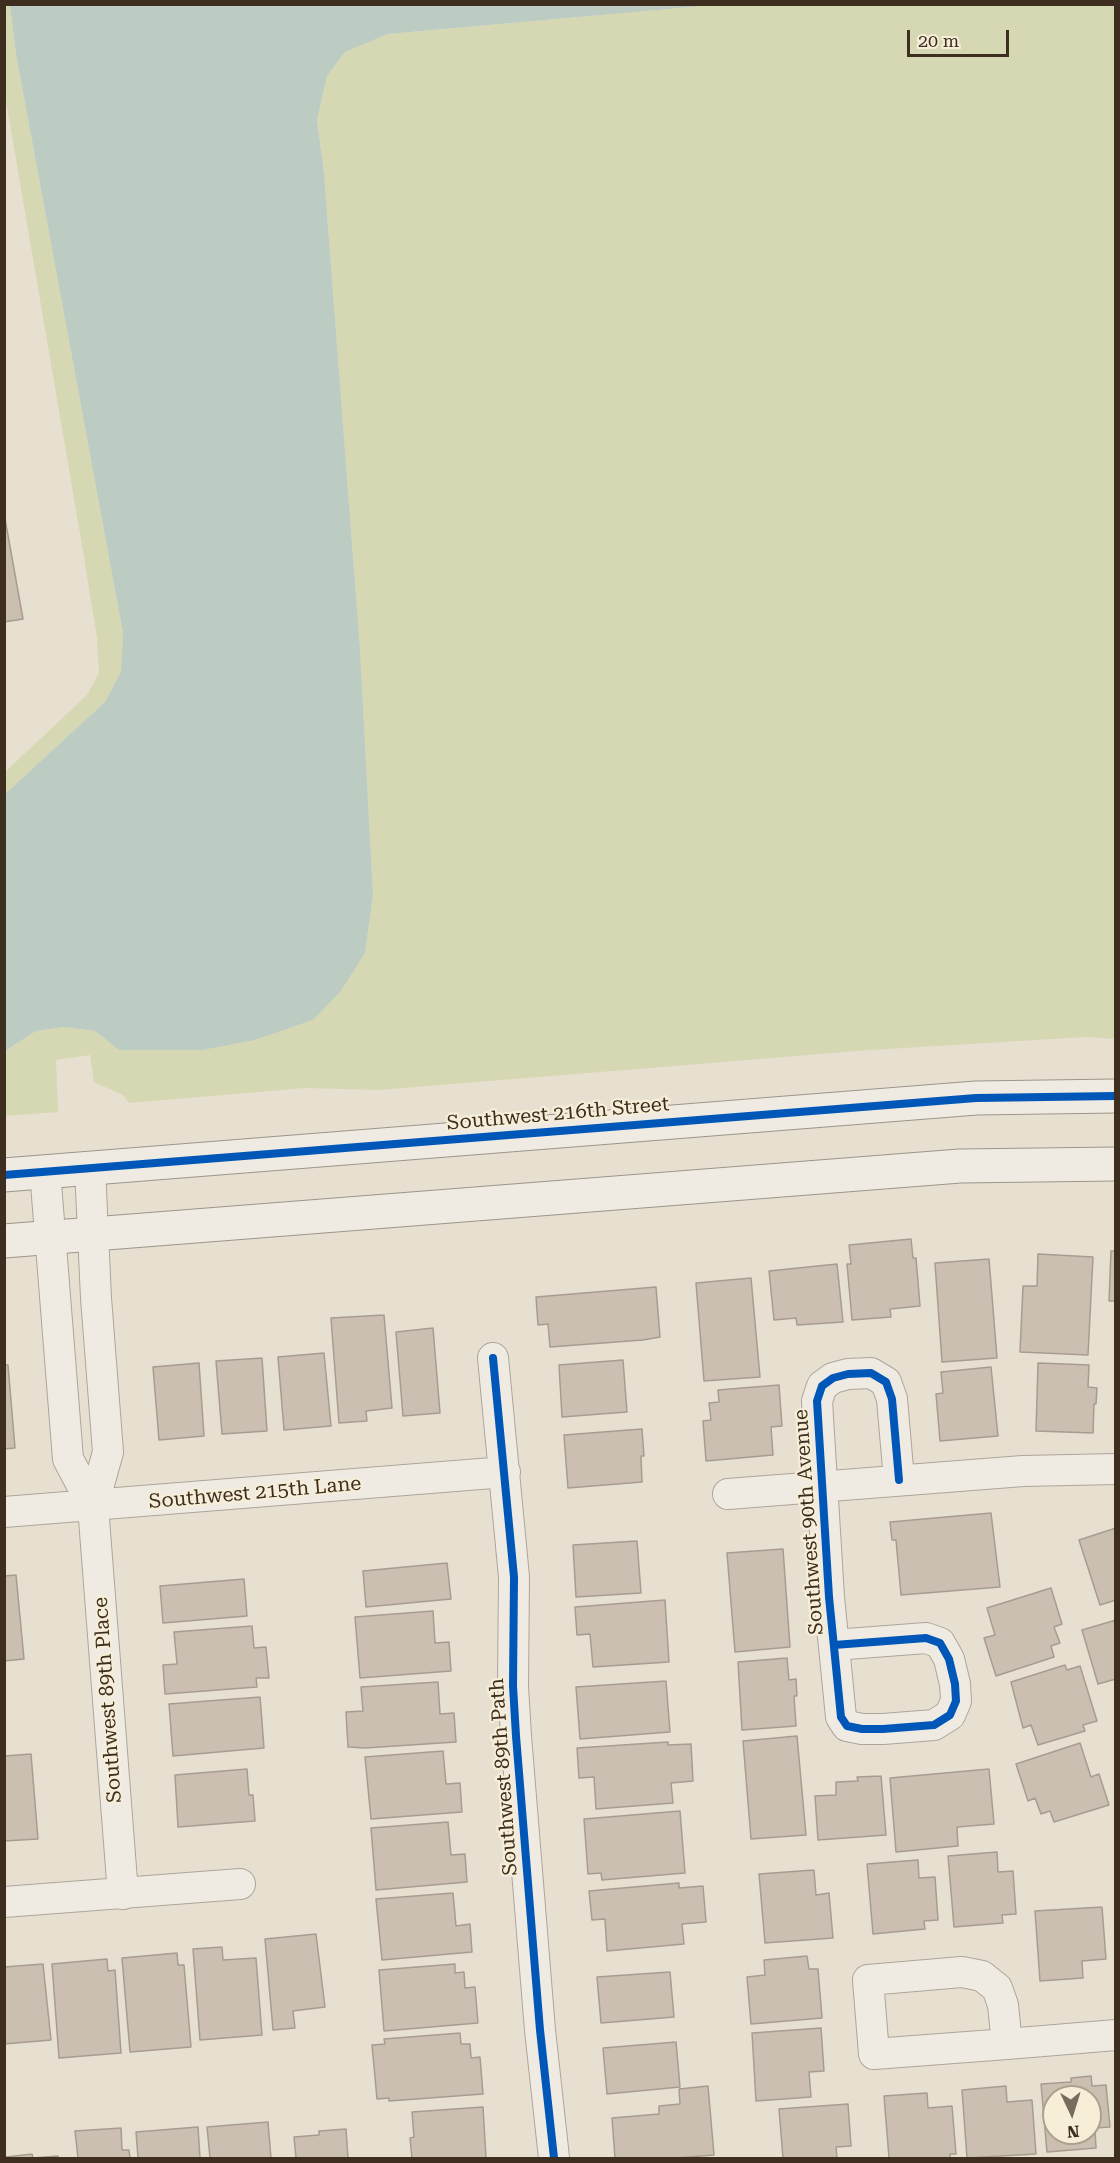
<!DOCTYPE html>
<style>
body{margin:0}
#map{position:relative;width:1120px;height:2163px;overflow:hidden;background:#e7e0d1;font-family:"Roboto Serif",serif}
canvas{display:block}
.frame{position:absolute;inset:0;border:6px solid #3d2e20;pointer-events:none}
.north{position:absolute;left:1042px;top:2085px;width:60px;height:60px;box-sizing:border-box;background:#f7eed8;border:2px solid #ada18e;border-radius:50%;rotate:176deg;font-size:16px;font-weight:700;line-height:24px;text-align:center;color:#3d2e20}
.north::after{content:'';display:block;margin:auto;width:21px;height:27px;background:#786c5e;clip-path:polygon(50% 0,100% 100%,50% 72%,0 100%)}
.scale{position:absolute;left:907px;top:30px;width:102px;height:27px;box-sizing:border-box;border:3px solid #3d2e20;border-top:0;padding-left:8px;font-size:18px;line-height:21px;white-space:nowrap;color:#3d2e20;-webkit-text-stroke:4px #f7eed8;paint-order:stroke}
</style>
<div id="map">
<canvas width="1120" height="2163"></canvas>
<div class="frame"></div>
<div class="north">N</div>
<div class="scale">20 m</div>
</div>
<script>
const context = document.querySelector('canvas').getContext('2d');
context.lineJoin = 'round';
function fillPath(path, color) {
  context.fillStyle = color;
  context.fill(path, 'evenodd');
}
function toPath(rows) {
  const path = new Path2D();
  for (const r of rows) {
    path.moveTo(r[0], r[1]);
    for (let i = 2; i < r.length; i += 2) path.lineTo(r[i], r[i + 1]);
  }
  return path;
}
function strokePath(path, color, width, dash) {
  context.strokeStyle = color;
  context.lineWidth = width;
  context.lineCap = dash ? 'butt' : 'round';
  context.setLineDash(dash || []);
  context.stroke(path);
}
function write(font, color, halo, rows, align = 'center') {
  context.font = font + ' "Roboto Serif",serif';
  context.lineWidth = 4.5;
  context.setLineDash([]);
  context.textBaseline = 'middle';
  context.strokeStyle = halo;
  context.fillStyle = color;
  for (const [text, x, y, turn = 0] of rows) {
    context.save();
    context.translate(x, y);
    context.rotate((+turn || 0) * Math.PI / 180);
    context.textAlign = isNaN(turn) ? turn : align;
    if (halo) context.strokeText(text, 0, 0);
    context.fillText(text, 0, 0);
    context.restore();
  }
}
const green = toPath([
 [10,4,16,54,123,633,121,672,105,702,5,794,5,772,87,695,99,673,97,638,84,557,5,95,5,5],
 [714,5,1115,5,1115,1039,1086,1037,871,1050,379,1090,305,1088,129,1103,123,1095,94,1082,90,1055,56,1060,58,1112,5,1116,5,1051,36,1031,65,1027,95,1031,119,1050,203,1050,255,1040,313,1020,365,953,373,895,360,649,324,173,317,120,327,76,345,52,388,34]
]);
const water = toPath([
 [10,5,714,5,388,34,345,52,327,76,317,120,324,173,360,649,373,895,365,953,340,992,313,1020,255,1040,203,1050,119,1050,95,1031,65,1027,36,1031,5,1051,5,794,105,702,121,672,123,633,16,54]
]);
const building = toPath([
 [4,513,23,619,4,622,4,513],
 [911,1239,913,1258,916,1258,920,1306,890,1309,891,1317,852,1320,847,1264,851,1264,849,1245,911,1239],
 [1111,1251,1116,1251,1116,1301,1109,1301,1111,1251],
 [1038,1254,1093,1257,1088,1355,1020,1352,1023,1286,1037,1286,1038,1254],
 [989,1259,997,1358,942,1362,935,1263,989,1259],
 [837,1264,843,1322,797,1325,796,1318,774,1320,769,1271,837,1264],
 [751,1278,760,1377,704,1381,696,1283,751,1278],
 [656,1287,660,1337,643,1340,550,1347,548,1324,538,1325,536,1297,656,1287],
 [384,1315,392,1408,366,1411,367,1421,339,1423,331,1318,384,1315],
 [433,1328,440,1413,403,1416,396,1332,433,1328],
 [324,1353,331,1426,284,1430,278,1357,324,1353],
 [262,1358,267,1431,222,1434,216,1361,262,1358],
 [623,1360,627,1412,562,1417,559,1365,623,1360],
 [199,1363,204,1436,159,1440,153,1367,199,1363],
 [1038,1363,1089,1365,1088,1387,1097,1388,1096,1404,1094,1404,1093,1433,1036,1431,1038,1363],
 [4,1365,8,1365,15,1448,4,1449,4,1365],
 [991,1367,998,1436,940,1441,936,1394,943,1393,941,1372,991,1367],
 [779,1385,782,1426,771,1427,773,1455,706,1461,703,1421,711,1420,709,1403,719,1402,718,1390,779,1385],
 [642,1429,644,1456,641,1456,642,1482,568,1488,564,1435,642,1429],
 [991,1513,1000,1587,901,1595,896,1540,892,1540,890,1522,991,1513],
 [1116,1528,1116,1600,1100,1605,1079,1540,1116,1528],
 [637,1541,641,1593,576,1597,573,1545,637,1541],
 [783,1549,790,1647,735,1652,727,1553,783,1549],
 [447,1563,451,1599,366,1607,363,1571,447,1563],
 [16,1575,24,1659,4,1661,4,1576,16,1575],
 [244,1579,247,1616,163,1623,160,1586,244,1579],
 [1051,1588,1062,1624,1054,1627,1060,1643,1051,1646,1054,1657,996,1676,984,1638,995,1635,987,1608,1051,1588],
 [665,1600,669,1662,593,1667,590,1634,577,1635,575,1607,665,1600],
 [433,1611,435,1643,449,1642,451,1671,360,1678,355,1617,433,1611],
 [1116,1620,1116,1679,1098,1684,1082,1630,1116,1620],
 [252,1626,254,1648,266,1647,269,1678,256,1678,257,1687,165,1694,163,1665,177,1664,174,1632,252,1626],
 [787,1658,789,1680,796,1679,797,1696,794,1696,796,1726,742,1730,738,1662,787,1658],
 [1065,1665,1067,1670,1080,1666,1097,1721,1083,1725,1085,1731,1038,1745,1031,1725,1023,1728,1011,1682,1065,1665],
 [666,1681,670,1732,580,1739,576,1687,666,1681],
 [438,1682,440,1714,454,1713,456,1742,365,1748,348,1747,346,1712,363,1711,361,1687,438,1682],
 [260,1697,264,1748,173,1756,169,1704,260,1697],
 [797,1736,806,1835,751,1839,743,1741,797,1736],
 [668,1742,668,1745,691,1744,693,1781,671,1783,673,1803,596,1809,594,1777,579,1778,577,1748,668,1742],
 [1080,1743,1091,1777,1099,1774,1109,1805,1054,1822,1050,1811,1041,1814,1035,1798,1028,1801,1016,1764,1080,1743],
 [443,1751,446,1784,460,1783,462,1812,371,1819,365,1757,443,1751],
 [31,1754,38,1839,4,1841,4,1756,31,1754],
 [247,1769,249,1795,253,1795,255,1821,178,1827,175,1775,247,1769],
 [989,1769,994,1824,957,1827,958,1846,896,1852,890,1778,989,1769],
 [881,1776,886,1835,818,1840,815,1796,836,1795,836,1782,858,1781,857,1777,881,1776],
 [680,1811,685,1873,602,1880,601,1873,588,1874,584,1819,680,1811],
 [448,1822,451,1855,465,1854,467,1882,376,1890,371,1828,448,1822],
 [997,1852,998,1872,1013,1871,1016,1914,1002,1915,1003,1923,954,1927,948,1856,997,1852],
 [918,1860,919,1878,935,1877,938,1920,924,1921,925,1929,873,1934,867,1864,918,1860],
 [814,1870,816,1895,829,1893,833,1938,765,1943,759,1874,814,1870],
 [679,1883,679,1888,703,1886,706,1922,682,1924,684,1944,607,1951,605,1919,592,1920,589,1891,679,1883],
 [453,1893,456,1926,470,1924,472,1952,382,1960,376,1899,453,1893],
 [1102,1907,1106,1959,1082,1961,1083,1978,1040,1981,1035,1911,1102,1907],
 [316,1934,325,2007,293,2011,295,2028,273,2030,265,1939,316,1934],
 [222,1947,223,1960,256,1958,262,2035,200,2040,193,1949,222,1947],
 [177,1953,178,1965,184,1965,191,2047,130,2052,122,1958,177,1953],
 [807,1956,809,1969,818,1969,822,2018,751,2024,747,1977,765,1975,764,1960,807,1956],
 [107,1959,108,1971,115,1970,121,2053,59,2058,52,1964,107,1959],
 [43,1964,51,2040,4,2044,4,1967,43,1964],
 [455,1964,455,1973,464,1972,465,1988,475,1987,478,2023,384,2031,379,1970,455,1964],
 [670,1972,674,2017,601,2023,597,1977,670,1972],
 [821,2028,824,2071,809,2072,811,2097,756,2101,752,2033,821,2028],
 [460,2033,461,2044,470,2044,471,2058,480,2057,483,2094,389,2101,389,2098,377,2099,372,2045,385,2044,384,2039,460,2033],
 [676,2042,680,2087,607,2094,603,2048,676,2042],
 [1091,2076,1092,2086,1106,2085,1110,2127,1095,2128,1096,2148,1047,2152,1041,2084,1071,2082,1071,2078,1091,2076],
 [1054,2097,1090,2097,1090,2133,1054,2133,1054,2097],
 [708,2086,714,2155,675,2158,615,2158,612,2118,659,2114,659,2106,680,2104,679,2089,708,2086],
 [1006,2086,1007,2102,1032,2100,1036,2154,967,2158,962,2090,1006,2086],
 [927,2093,928,2108,952,2106,956,2154,950,2154,950,2158,889,2158,884,2096,927,2093],
 [848,2104,851,2146,836,2147,837,2158,783,2158,779,2109,848,2104],
 [483,2107,486,2158,412,2158,410,2138,414,2137,412,2112,483,2107],
 [268,2122,271,2158,210,2158,207,2127,268,2122],
 [198,2127,200,2158,138,2158,136,2132,198,2127],
 [121,2128,122,2150,129,2150,130,2158,78,2158,75,2131,121,2128],
 [346,2129,348,2158,296,2158,294,2137,319,2135,319,2131,346,2129],
 [32,2154,33,2158,58,2156,59,2158,6,2158,6,2157,32,2154]
]);
const street = toPath([
 [90,1168,96,1298,108,1452,93,1506,123,1894],
 [45,1171,68,1459,93,1506],
 [493,1358,514,1577,513,1686,516,1736,540,2030,554,2158],
 [728,1494,1023,1471,1116,1469],
 [4,1512,505,1472],
 [834,1645,926,1638,940,1643,949,1659,955,1684,956,1701,950,1715,934,1725,883,1729,862,1729,847,1726,841,1717,829,1597,817,1401,822,1386,833,1378,848,1374,871,1373,886,1382,892,1399,899,1480],
 [4,1902,240,1884],
 [1007,2044,1003,2005,997,1988,982,1976,962,1972,868,1980,874,2054,1007,2044,1116,2035]
]);
const secondary = toPath([
 [4,1175,976,1098,1116,1096],
 [4,1241,960,1166,1116,1164]
]);
const cycleway = toPath([
 [4,1175,976,1098,1116,1096],
 [493,1358,514,1577,513,1686,516,1736,540,2030,554,2158],
 [834,1645,926,1638,940,1643,949,1659,955,1684,956,1701,950,1715,934,1725,883,1729,862,1729,847,1726,841,1717,829,1597,817,1401,822,1386,833,1378,848,1374,871,1373,886,1382,892,1399,899,1480]
]);
const streetNames = [
 ["Southwest 216th Street",558,1114,-5],
 ["Southwest 215th Lane",255,1493,-5],
 ["Southwest 90th Avenue",809,1522,-94],
 ["Southwest 89th Place",108,1700,-94],
 ["Southwest 89th Path",504,1777,-94]
];
fillPath(green, '#d6d7b3');
fillPath(water, '#bcccc2');
fillPath(building, '#cbbfb2');
strokePath(building, '#a89c90', 1.5);
strokePath(street, '#ada599', 32);
strokePath(secondary, '#9c958a', 35);
strokePath(street, '#efebe3', 30);
strokePath(secondary, '#efebe3', 33);
strokePath(cycleway, '#0057b8', 8);
write('20px', '#3d2e20', '#f7eed8', streetNames);
</script>
